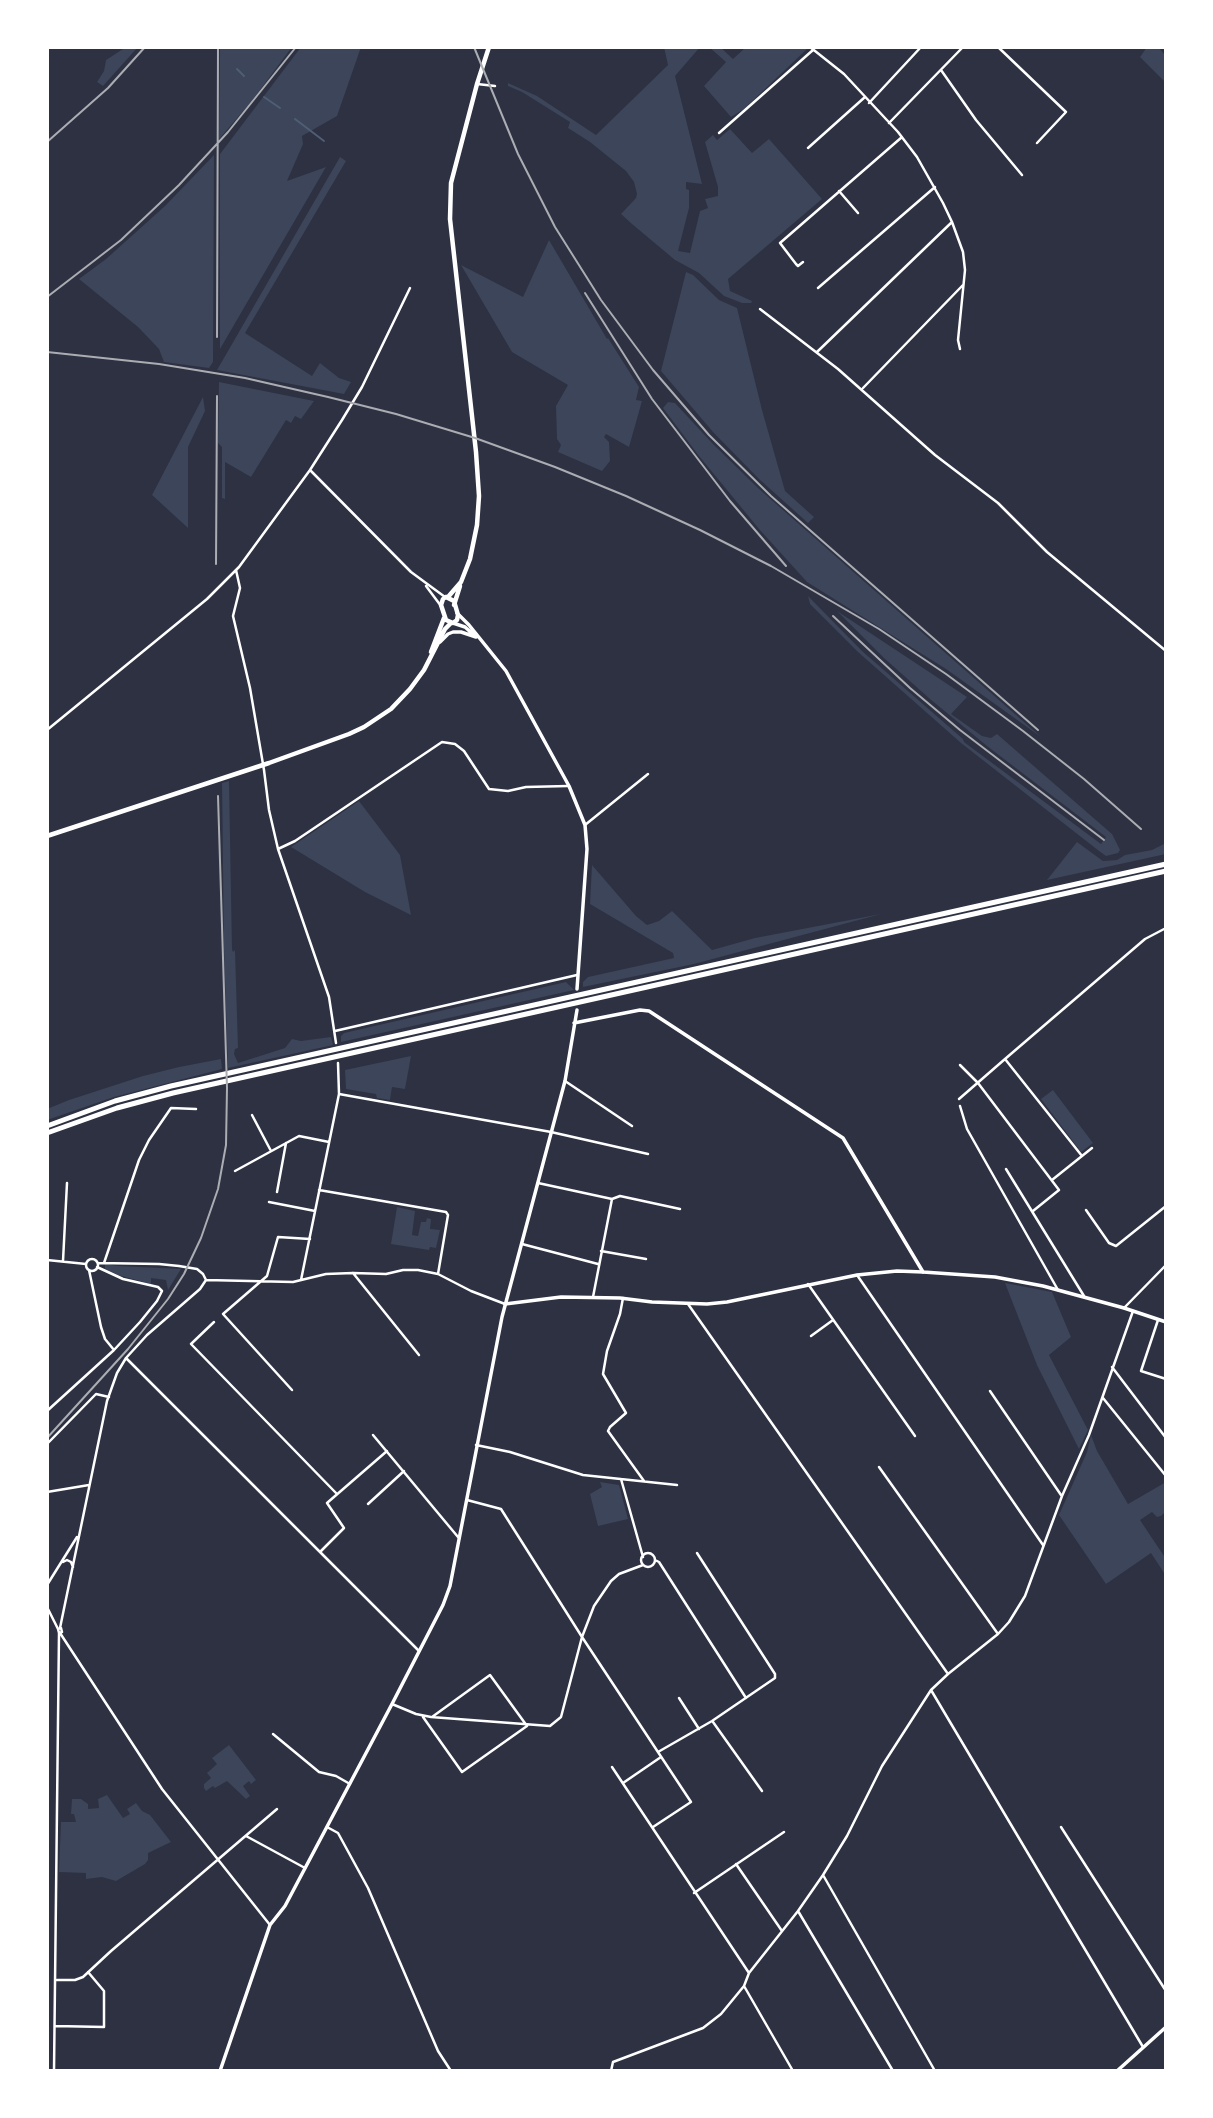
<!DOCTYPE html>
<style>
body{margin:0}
#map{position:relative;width:1213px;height:2118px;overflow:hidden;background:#2d3142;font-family:"DM Sans",sans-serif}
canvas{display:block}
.frame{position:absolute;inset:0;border:49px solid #fff;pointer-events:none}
</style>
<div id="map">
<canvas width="1213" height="2118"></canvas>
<div class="frame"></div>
</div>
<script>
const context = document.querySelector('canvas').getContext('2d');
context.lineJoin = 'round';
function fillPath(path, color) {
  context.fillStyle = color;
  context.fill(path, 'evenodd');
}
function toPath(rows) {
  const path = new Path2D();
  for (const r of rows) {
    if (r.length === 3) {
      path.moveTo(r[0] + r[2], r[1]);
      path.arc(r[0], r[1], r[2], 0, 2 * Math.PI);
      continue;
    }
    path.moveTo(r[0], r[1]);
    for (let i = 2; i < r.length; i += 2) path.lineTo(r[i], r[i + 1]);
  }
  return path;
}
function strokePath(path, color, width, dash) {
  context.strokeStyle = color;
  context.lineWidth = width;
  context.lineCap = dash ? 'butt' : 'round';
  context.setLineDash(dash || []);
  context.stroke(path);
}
const green = toPath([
 [126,47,138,47,103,86,97,82,104,71,106,60],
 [220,47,292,47,251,102,219,139],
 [301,47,361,47,337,116,302,136,303,144,287,181,326,167,220,349,220,154],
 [664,47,700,47,675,76,702,184,686,182,686,189,689,190,689,208,678,251,690,253,700,211,708,208,705,199,718,196,718,187,705,142,713,135,717,140,730,129,752,153,769,139,822,199,728,279,730,291,752,301,751,303,742,303,724,296,699,273,675,260,632,224,621,214,636,198,637,194,634,182,626,171,590,142,568,128,570,122,522,92,508,86,508,83,537,96,596,135,668,65],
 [709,47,720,47,733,59,746,47,805,47,807,49,744,109,731,117,704,86,726,62],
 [1147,47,1158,47,1166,56,1166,83,1140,57],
 [214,155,213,362,209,368,164,362,159,349,138,327,79,279,106,259,165,206],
 [340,157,346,161,245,333,312,376,320,363,339,378,351,382,344,394,217,370],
 [549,240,607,339,608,338,639,387,636,400,642,401,629,447,606,434,604,437,609,442,610,461,602,471,558,452,561,445,557,439,556,406,568,385,512,352,461,265,523,297],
 [686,272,693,275,719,300,737,308,762,410,785,491,814,517,808,523,759,479,713,432,661,371],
 [219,382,314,401,301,419,295,416,291,423,286,420,251,477,225,462,225,499,222,498,222,447,218,443],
 [203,397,205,411,188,447,188,528,152,495],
 [668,402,675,403,713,444,758,488,1041,737,946,669,807,582,759,529,699,456,663,408],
 [808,596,862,651,963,739,964,742,1101,844,1106,837,987,746,930,699,884,658,837,611,967,697,951,714,982,736,991,738,997,734,1112,834,1120,850,1118,853,1106,856,1099,851,961,743,858,652,810,604],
 [229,781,232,949,233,952,235,950,238,1048,235,1049,234,1054,238,1063,285,1048,292,1039,301,1041,331,1037,333,1045,228,1068,224,949,222,783],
 [359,801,400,855,411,915,365,892,291,847],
 [1077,842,1103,861,1117,860,1125,855,1152,850,1166,843,1166,854,1047,880],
 [592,865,636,916,647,925,659,921,672,911,712,950,755,938,881,914,694,964,583,987,583,982,588,977,674,958,673,953,590,904],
 [566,982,574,990,341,1042,341,1036,344,1033],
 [411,1056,405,1089,392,1087,390,1100,377,1098,376,1094,346,1089,345,1070],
 [221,1059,222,1069,114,1097,47,1120,47,1109,69,1100,143,1076,179,1067],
 [1053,1090,1093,1143,1081,1152,1041,1099],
 [397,1207,415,1211,412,1235,418,1236,421,1222,426,1222,427,1218,431,1219,430,1229,440,1230,436,1248,430,1247,429,1250,391,1244],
 [105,1264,118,1266,181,1269,168,1290,166,1280,151,1278,151,1284,118,1275,105,1269],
 [1005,1283,1052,1292,1071,1337,1049,1355,1088,1430,1079,1449,1037,1365],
 [1091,1435,1097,1451,1128,1504,1166,1482,1166,1511,1161,1516,1157,1517,1152,1512,1140,1520,1166,1559,1166,1576,1151,1553,1106,1584,1059,1515,1087,1452],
 [600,1482,619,1485,628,1519,598,1526,590,1494,602,1487],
 [229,1745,256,1780,251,1784,249,1781,243,1786,250,1796,246,1799,227,1781,215,1788,213,1786,206,1791,204,1788,204,1784,211,1778,207,1773,217,1764,212,1758],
 [107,1795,123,1818,130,1814,127,1809,136,1803,142,1811,150,1815,171,1842,148,1853,148,1860,145,1864,116,1881,102,1877,86,1879,86,1873,59,1872,61,1822,76,1822,74,1814,71,1814,72,1799,81,1799,88,1804,88,1809,99,1808,98,1799]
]);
const stream = toPath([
 [237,69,244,76],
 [264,97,280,108],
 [295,119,324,141]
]);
const minor = toPath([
 [810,47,844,74,898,132,917,157,943,203,952,222,963,252,965,270,958,340,960,349],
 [998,47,1066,112,1037,143],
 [941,70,976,120,1022,175],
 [477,84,495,86],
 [869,103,921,47],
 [889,123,963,47],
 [719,133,813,50],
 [808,148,865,97],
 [839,191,858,213],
 [803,262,798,266,796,264,780,243,902,137],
 [818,288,935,187],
 [760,309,838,369,935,455,998,503,1047,552,1166,651],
 [817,352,952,222],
 [863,388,963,285],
 [310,470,411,572,445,597],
 [236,570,240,588,233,616,250,688,264,770,269,810,278,849,329,997,336,1043],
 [426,586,441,606],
 [47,730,207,599,239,567,310,470,342,420,362,387,410,288],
 [585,825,648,774],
 [278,849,295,841,442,742,455,744,464,751,489,789,508,791,526,787,568,786],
 [335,1031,577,975],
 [1005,1059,1145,939,1166,928],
 [960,1065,978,1083,1059,1190,1033,1211],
 [565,1081,632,1126],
 [339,1094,551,1132,648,1154],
 [959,1099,1005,1059,1082,1156],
 [960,1106,967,1129,1058,1290],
 [252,1115,271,1151],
 [1006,1169,1084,1296],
 [235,1171,299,1136,329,1142],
 [1052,1180,1092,1148],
 [538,1183,612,1199,620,1196,680,1209],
 [319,1190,446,1212,448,1215,438,1274],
 [277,1192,286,1143],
 [269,1202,315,1211],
 [1086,1210,1109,1243,1116,1246,1166,1206],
 [522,1244,598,1264],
 [601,1251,646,1259],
 [92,1265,6],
 [47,1260,86,1264],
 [63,1261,67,1183],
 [98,1263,159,1264,179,1266,197,1269,203,1274,206,1280],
 [104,1263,139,1160,149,1140,171,1108,196,1109],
 [89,1270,101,1327,105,1339,114,1350],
 [353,1273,419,1355],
 [857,1275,1043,1545],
 [206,1280,293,1282,326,1274,353,1273,386,1274,403,1270,418,1270,438,1274,471,1291,505,1304],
 [301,1280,339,1094,338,1063],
 [808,1284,915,1436],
 [593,1297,612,1199],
 [623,1298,620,1314,607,1351,603,1374,626,1413,610,1427,608,1431,644,1481],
 [688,1304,948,1674],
 [1124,1308,1166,1265],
 [1158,1320,1141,1371,1166,1379],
 [214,1322,191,1344,336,1493],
 [811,1336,833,1320],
 [126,1358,419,1651],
 [1112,1367,1166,1438],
 [292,1390,223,1314,267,1276,278,1237,310,1239],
 [990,1391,1061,1495],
 [1103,1398,1166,1476],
 [47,1411,114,1350,140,1322,157,1301,162,1291,158,1287,123,1279,97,1267],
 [373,1435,458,1537],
 [47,1444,96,1394,109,1397],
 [476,1445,510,1452,583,1475,677,1485],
 [879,1467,998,1634],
 [621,1479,643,1557],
 [47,1492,89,1485],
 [467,1500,501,1509,582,1637,691,1802,653,1827],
 [368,1504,404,1471],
 [321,1551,344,1528,327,1503,387,1451],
 [648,1560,7],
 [655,1560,659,1562,746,1698],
 [63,1562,67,1560,71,1562,73,1567],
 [47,1585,77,1537],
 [47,1607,58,1629,61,1628,62,1632,59,1633,58,1629],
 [60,1628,107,1401,117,1373,126,1358,147,1335,200,1289,206,1280],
 [60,1633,162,1789,270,1925],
 [931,1690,1143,2047],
 [679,1698,699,1729],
 [392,1704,416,1714,431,1717,550,1726,561,1717,582,1637,594,1606,611,1581,619,1574,643,1565],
 [423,1717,462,1772,527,1726],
 [432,1717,490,1675,527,1726],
 [713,1722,762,1791],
 [273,1734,319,1772,336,1776,350,1784],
 [658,1752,712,1721,775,1678,775,1674,697,1553],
 [612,1767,749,1973],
 [623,1783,661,1757],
 [327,1827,338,1833,368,1888,438,2051,451,2071],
 [1061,1827,1166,1991],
 [246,1836,305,1868],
 [736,1864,782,1931],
 [823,1875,935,2071],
 [694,1893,784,1832],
 [798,1911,893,2071],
 [57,1980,75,1980,83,1977,111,1951,277,1809],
 [744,1986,793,2071],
 [55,2026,104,2027,104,1991,88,1972],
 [54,2071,59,1633],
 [611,2071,613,2062,703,2028,721,2014,744,1986,749,1973,798,1911,823,1875,847,1836,882,1766,931,1690,948,1674,998,1634,1009,1622,1025,1596,1062,1496,1089,1435,1133,1311]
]);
const tertiary = toPath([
 [505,1304,561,1297,620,1298,652,1302,707,1304,727,1302,857,1275,897,1271,923,1272]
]);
const secondary = toPath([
 [457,613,469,625,506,671,569,786,585,825,587,849,577,989],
 [453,623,465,627,475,636],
 [440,642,448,634,453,632,461,632,476,637],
 [574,1023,640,1010,649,1011,843,1138,923,1272,995,1277,1043,1286,1124,1308,1166,1322],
 [220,2071,270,1925,285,1906,392,1704,443,1605,450,1586,502,1317,565,1081,577,1010],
 [1117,2071,1166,2027]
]);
const primary = toPath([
 [446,597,454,601,458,615,457,620,453,623,446,620,441,605,443,599,446,597],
 [448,597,461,582,470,559,477,525,479,496,476,452,450,219,451,183,477,84,489,47],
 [454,605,460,586],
 [431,652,444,618],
 [47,836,269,763,349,734,364,727,391,709,410,689,424,670,445,629,451,623]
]);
const motorway = toPath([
 [47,1126,115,1101,171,1086,1166,864],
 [47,1133,117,1108,173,1093,1166,871]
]);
const rail = toPath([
 [474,47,518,154,555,227,601,300,653,370,709,435,771,496,1038,730],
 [47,142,108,88,145,47],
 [585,293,652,399,730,501,786,566],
 [47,297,121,240,179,185,228,132,296,47],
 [217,337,218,47],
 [47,352,159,364,245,378,328,397,396,414,475,438,555,467,626,496,700,530,771,566,879,629,946,674,1023,731,1084,779,1141,829],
 [216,564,217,396],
 [833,616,910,688,960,730,1104,840],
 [47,1438,128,1349,168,1299,184,1274,201,1238,218,1189,226,1145,227,1088,218,796]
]);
fillPath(green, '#3c4559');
strokePath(stream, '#4f5d75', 2);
strokePath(minor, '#fff', 2.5);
strokePath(tertiary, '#fff', 3.5);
strokePath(secondary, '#fff', 3.5);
strokePath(primary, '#fff', 4.5);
strokePath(motorway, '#fff', 5);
strokePath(rail, '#abadb3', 2);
</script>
